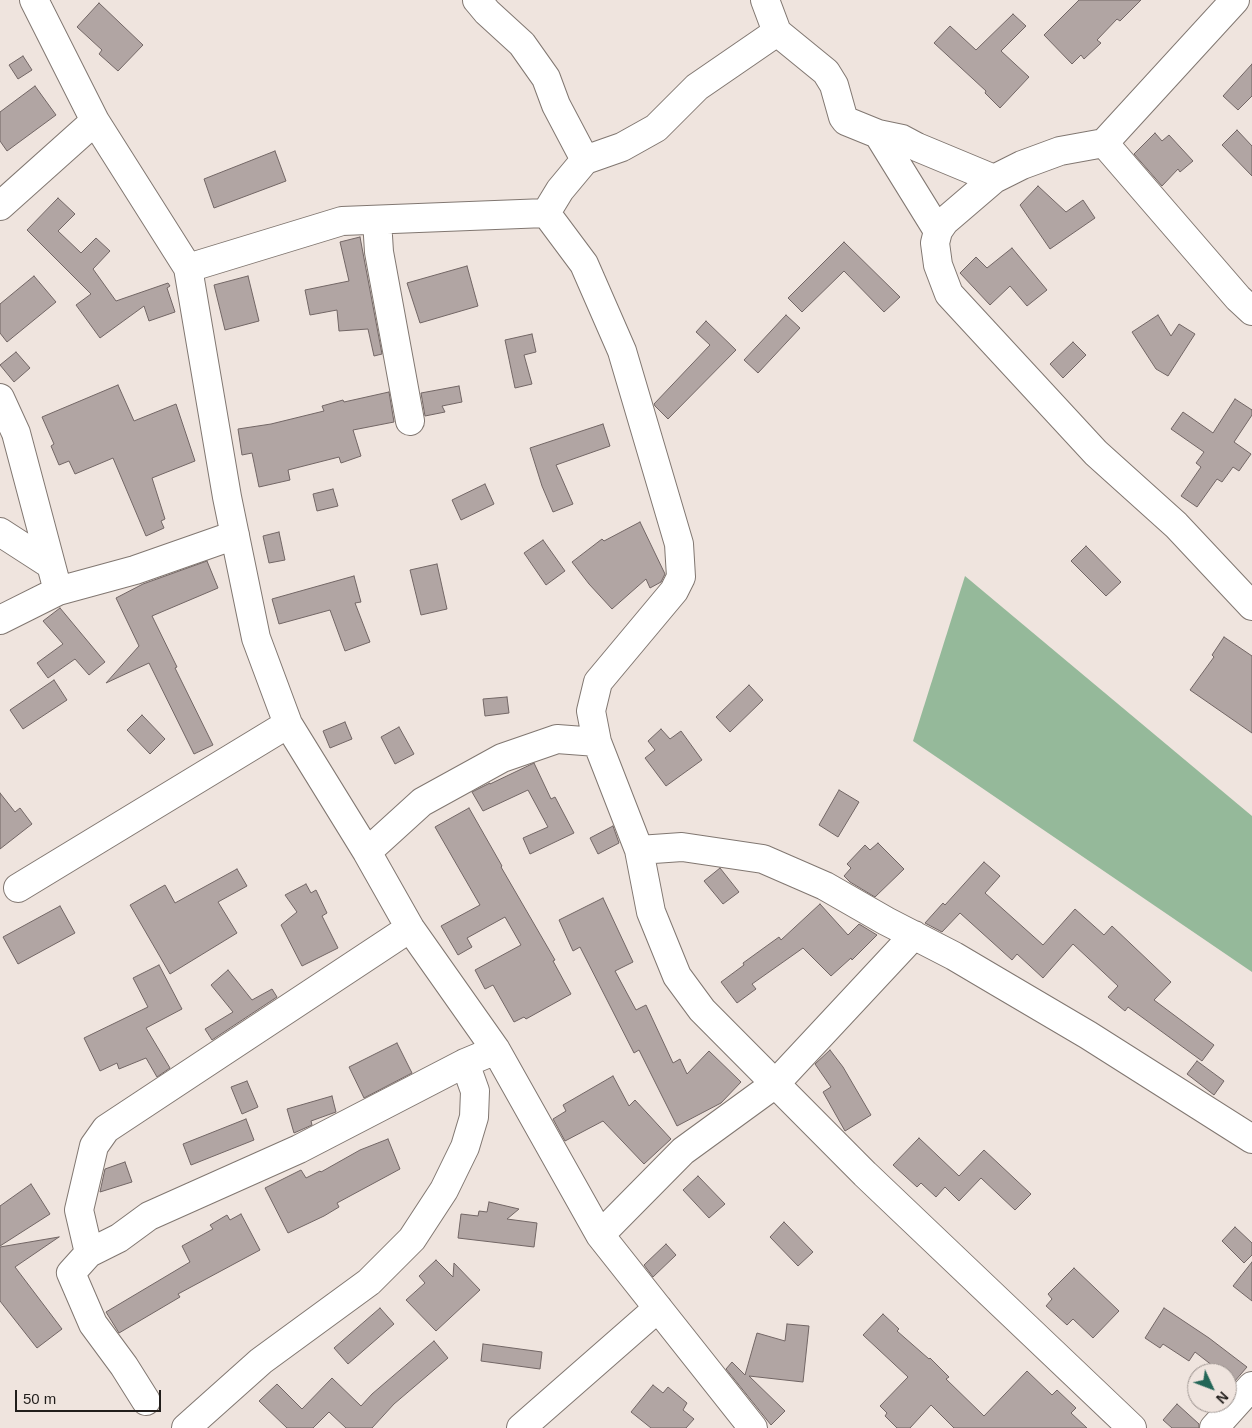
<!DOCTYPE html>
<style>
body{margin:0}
#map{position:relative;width:1252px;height:1428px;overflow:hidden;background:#efe4de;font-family:Helvetica,sans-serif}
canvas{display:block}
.north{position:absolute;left:1187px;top:1363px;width:50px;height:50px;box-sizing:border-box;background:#efe4de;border:1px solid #9d9490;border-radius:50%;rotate:133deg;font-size:14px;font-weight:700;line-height:20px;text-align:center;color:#211d1b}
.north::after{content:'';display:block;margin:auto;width:18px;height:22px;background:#236657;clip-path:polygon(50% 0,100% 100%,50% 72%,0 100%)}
.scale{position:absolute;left:15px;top:1390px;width:146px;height:22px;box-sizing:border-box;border:2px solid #211d1b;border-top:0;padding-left:6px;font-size:15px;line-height:18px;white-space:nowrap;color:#211d1b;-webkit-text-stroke:4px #efe4de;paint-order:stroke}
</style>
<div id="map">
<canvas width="1252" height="1428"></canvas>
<div class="north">N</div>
<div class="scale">50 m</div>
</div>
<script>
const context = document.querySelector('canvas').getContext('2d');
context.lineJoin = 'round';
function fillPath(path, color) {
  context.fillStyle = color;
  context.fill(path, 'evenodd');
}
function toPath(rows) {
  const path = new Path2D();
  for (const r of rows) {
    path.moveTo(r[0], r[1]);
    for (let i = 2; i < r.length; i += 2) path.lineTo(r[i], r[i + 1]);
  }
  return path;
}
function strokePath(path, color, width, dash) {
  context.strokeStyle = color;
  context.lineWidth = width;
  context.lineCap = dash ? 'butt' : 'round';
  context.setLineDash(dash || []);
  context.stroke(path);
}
const forest = toPath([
 [965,576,1252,816,1252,972,913,741]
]);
const building = toPath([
 [1079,0,1141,0,1120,21,1117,19,1097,40,1101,43,1084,59,1081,55,1072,64,1044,35,1079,0],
 [99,3,143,45,118,71,99,54,102,50,77,27,99,3],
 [1013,14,1026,26,1001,51,1029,77,1000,108,985,93,986,91,934,43,950,26,976,50,1013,14],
 [23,56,32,70,18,79,9,65,23,56],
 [1252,64,1252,96,1238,110,1223,96,1252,64],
 [35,86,56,115,7,151,0,141,0,112,35,86],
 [1237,130,1252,146,1252,176,1222,145,1237,130],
 [1155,133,1162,141,1169,135,1193,161,1180,172,1178,169,1162,186,1134,154,1155,133],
 [275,151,286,181,214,208,204,179,275,151],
 [1038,186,1066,212,1083,200,1095,218,1050,249,1020,205,1038,186],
 [58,198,75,214,58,231,81,253,96,238,110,251,93,269,116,301,168,283,170,286,167,288,175,312,149,321,144,306,100,338,76,305,91,294,27,230,58,198],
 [360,237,382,354,374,356,368,329,339,331,337,310,310,315,305,290,349,281,340,242,360,237],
 [844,242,900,297,884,312,844,271,802,312,788,298,844,242],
 [1012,248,1047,290,1027,306,1010,286,990,305,960,273,976,257,987,268,1012,248],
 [467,266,478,306,420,323,407,283,467,266],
 [34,276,56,302,7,342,0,333,0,304,34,276],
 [248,276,259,321,225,330,214,285,248,276],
 [786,315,800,328,758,373,744,360,786,315],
 [1158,315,1171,336,1179,324,1195,334,1168,376,1156,369,1132,332,1158,315],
 [706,321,736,350,668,419,655,406,654,404,710,345,696,332,706,321],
 [532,334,536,352,524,355,532,384,515,388,505,340,532,334],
 [1073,342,1086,355,1063,378,1050,364,1073,342],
 [16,352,30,368,14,382,0,365,16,352],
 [118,385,134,421,176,404,195,461,152,478,165,519,161,521,164,528,146,536,113,458,75,474,69,461,59,465,51,446,54,444,42,417,118,385],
 [459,386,462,402,442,406,445,412,425,416,421,393,459,386],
 [389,392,394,422,353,430,361,456,341,463,339,457,288,470,290,480,259,487,252,453,242,455,238,429,271,424,324,411,322,406,343,400,344,402,389,392],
 [1235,399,1252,410,1252,415,1234,442,1251,454,1239,471,1233,467,1222,482,1217,479,1197,507,1181,496,1201,467,1196,463,1204,452,1171,429,1183,412,1213,433,1235,399],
 [603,424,610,446,556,465,573,504,553,512,542,486,530,448,603,424],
 [485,484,494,504,461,520,452,500,485,484],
 [333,489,338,506,317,511,313,494,333,489],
 [640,522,665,574,661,582,650,588,646,579,612,609,589,584,572,562,602,539,604,541,640,522],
 [279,532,285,560,269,563,263,536,279,532],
 [543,540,565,571,546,585,524,553,543,540],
 [1086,546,1121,582,1106,596,1071,561,1086,546],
 [207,561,218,588,152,616,177,667,175,668,213,745,194,754,149,663,106,683,139,646,116,598,143,584,207,561],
 [437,564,447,609,421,615,410,570,437,564],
 [354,576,361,602,355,603,370,642,345,651,330,610,279,624,272,599,354,576],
 [60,608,105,662,89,675,75,659,48,678,37,663,63,644,43,621,60,608],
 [1224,637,1252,656,1252,733,1190,690,1214,657,1212,655,1224,637],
 [54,680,67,700,23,729,10,710,54,680],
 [749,685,763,700,730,732,716,717,749,685],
 [507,697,509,713,485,716,483,699,507,697],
 [142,715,165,739,150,754,127,730,142,715],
 [345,722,352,739,330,748,323,731,345,722],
 [399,727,414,754,395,764,381,737,399,727],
 [661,729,670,739,681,731,702,760,666,786,645,758,655,750,648,741,661,729],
 [534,763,551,799,555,797,574,833,530,854,523,838,548,827,528,790,483,811,472,792,490,783,490,784,534,763],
 [839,790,859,802,838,837,819,825,839,790],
 [0,793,15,812,20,808,32,824,0,849,0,793],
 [469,808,502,866,501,867,555,960,553,961,571,994,526,1019,524,1017,514,1022,493,985,485,989,475,970,521,945,505,917,467,938,472,947,458,955,441,926,480,905,435,827,469,808],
 [613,826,619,843,598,854,590,838,613,826],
 [878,843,904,869,875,897,850,882,844,876,851,868,847,864,865,845,870,850,878,843],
 [984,862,1000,876,985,893,1043,945,1075,909,1104,935,1112,926,1171,982,1154,1000,1214,1045,1202,1061,1128,1007,1125,1011,1108,997,1118,986,1073,944,1043,978,1017,954,1012,960,960,913,942,932,925,923,943,903,945,905,984,862],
 [720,868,739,892,723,904,704,881,720,868],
 [237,869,247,886,218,902,237,933,170,974,130,905,165,885,175,903,237,869],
 [306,884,311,893,316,890,327,913,322,916,338,948,302,966,281,925,297,912,285,895,306,884],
 [603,898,633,962,615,971,636,1010,646,1005,673,1063,680,1059,687,1074,709,1051,741,1082,721,1103,677,1126,639,1050,634,1053,580,947,573,951,559,920,603,898],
 [820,904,848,935,859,924,877,935,852,960,851,958,831,976,803,948,752,984,756,989,737,1003,721,982,744,965,743,963,779,937,781,940,820,904],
 [60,906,75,933,18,964,3,937,60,906],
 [159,965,182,1009,146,1028,170,1068,157,1077,146,1058,119,1069,117,1063,100,1071,84,1038,148,1007,133,978,159,965],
 [228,970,252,1000,272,989,277,997,212,1040,205,1029,233,1012,211,985,228,970],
 [397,1043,412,1073,364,1098,349,1067,397,1043],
 [830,1050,843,1067,871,1115,845,1131,823,1092,831,1087,815,1064,830,1050],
 [1197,1061,1224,1081,1214,1095,1187,1074,1197,1061],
 [613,1076,629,1106,635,1100,671,1139,644,1164,603,1121,565,1141,553,1119,566,1111,563,1105,613,1076],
 [247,1081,258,1107,242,1114,231,1087,247,1081],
 [332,1096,336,1112,311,1121,312,1125,294,1133,287,1109,332,1096],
 [246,1119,254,1140,191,1165,183,1144,246,1119],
 [919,1138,959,1176,984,1150,1031,1194,1015,1210,981,1178,959,1201,945,1187,936,1197,921,1183,917,1187,893,1165,919,1138],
 [388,1139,400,1169,337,1203,339,1207,324,1216,288,1233,265,1188,301,1170,306,1178,320,1171,321,1172,360,1150,388,1139],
 [125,1162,132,1182,100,1192,105,1169,125,1162],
 [698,1176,725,1204,709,1218,683,1190,698,1176],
 [31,1184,50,1214,0,1246,0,1206,31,1184],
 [489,1202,519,1209,507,1219,537,1223,534,1247,458,1238,461,1214,478,1216,479,1211,487,1212,489,1202],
 [241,1214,260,1250,178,1294,180,1297,119,1333,106,1312,190,1262,182,1246,213,1229,210,1225,227,1215,230,1220,241,1214],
 [784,1222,813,1252,798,1266,770,1237,784,1222],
 [1235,1227,1252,1243,1252,1255,1244,1263,1222,1241,1235,1227],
 [59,1237,15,1267,62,1329,37,1348,0,1301,0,1247,59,1237],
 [666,1244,676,1255,653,1277,644,1265,666,1244],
 [436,1260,453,1277,454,1263,480,1290,436,1331,406,1300,425,1283,419,1276,436,1260],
 [1252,1262,1252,1301,1233,1286,1252,1262],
 [1074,1268,1119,1311,1093,1338,1073,1319,1067,1325,1046,1306,1052,1299,1048,1294,1074,1268],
 [380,1308,394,1324,348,1364,334,1348,380,1308],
 [1164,1308,1209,1338,1247,1367,1234,1382,1227,1377,1227,1373,1222,1373,1195,1352,1189,1361,1163,1344,1160,1348,1145,1338,1164,1308],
 [883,1314,899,1329,897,1331,929,1359,930,1358,949,1377,946,1379,984,1416,1027,1371,1052,1395,1057,1390,1076,1408,1071,1413,1087,1428,954,1428,931,1405,910,1428,897,1428,885,1416,887,1413,880,1406,908,1377,863,1335,883,1314],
 [787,1324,809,1326,803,1382,749,1376,785,1411,771,1425,726,1369,732,1362,745,1375,757,1333,785,1341,787,1324],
 [434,1341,448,1358,394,1404,372,1428,346,1428,329,1412,313,1428,287,1428,259,1401,277,1384,302,1409,332,1378,361,1406,372,1394,434,1341],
 [483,1344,542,1352,540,1369,481,1361,483,1344],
 [653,1385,663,1393,668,1387,687,1403,683,1410,694,1419,686,1428,651,1428,631,1412,653,1385],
 [1177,1404,1199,1424,1199,1428,1172,1428,1163,1420,1177,1404]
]);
const minor = toPath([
 [477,0,487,12,522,44,546,78,556,105,585,160,560,190,546,213],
 [765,0,777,32,826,72,834,85,843,117,846,121,878,134,902,139,917,147,994,179],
 [1235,0,1104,143,1060,151,1022,165,994,179,945,221,938,231,935,243,938,265,949,294,1096,453,1176,525,1252,606],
 [95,121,188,268,227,497,256,638,288,724,367,852,410,928,496,1050,600,1235,753,1428],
 [878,134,938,231],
 [1104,143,1238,298,1252,311],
 [585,160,622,147,656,128,697,87,777,32],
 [0,206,95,121,34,0],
 [546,213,584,264,622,351,679,544,681,577,674,591,598,682,591,711,597,742,639,850,651,912,677,976,702,1010,865,1174,1132,1428],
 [377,220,379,252,410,421],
 [188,268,342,221,546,213],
 [0,398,16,433,58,591],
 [0,532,51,565],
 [0,620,58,591,135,570,235,535],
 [639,850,682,847,763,859,825,886,886,921,954,956,998,982,1088,1035,1252,1139],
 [367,852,422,802,502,758,557,739,597,742],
 [18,888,288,724],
 [600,1235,683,1151,775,1084,914,935],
 [89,1253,79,1210,94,1146,106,1129,410,928],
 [146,1401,124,1366,93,1324,71,1273,89,1253,119,1238,149,1216,299,1149,465,1063,496,1050],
 [186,1428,261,1361,369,1282,412,1239,444,1190,465,1147,474,1117,475,1091,465,1063],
 [521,1428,658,1308],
 [1214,1428,1252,1386]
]);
fillPath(forest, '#95b99a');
fillPath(building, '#b1a5a3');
strokePath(building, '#726665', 1);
strokePath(minor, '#817771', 30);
strokePath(minor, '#fff', 28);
</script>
